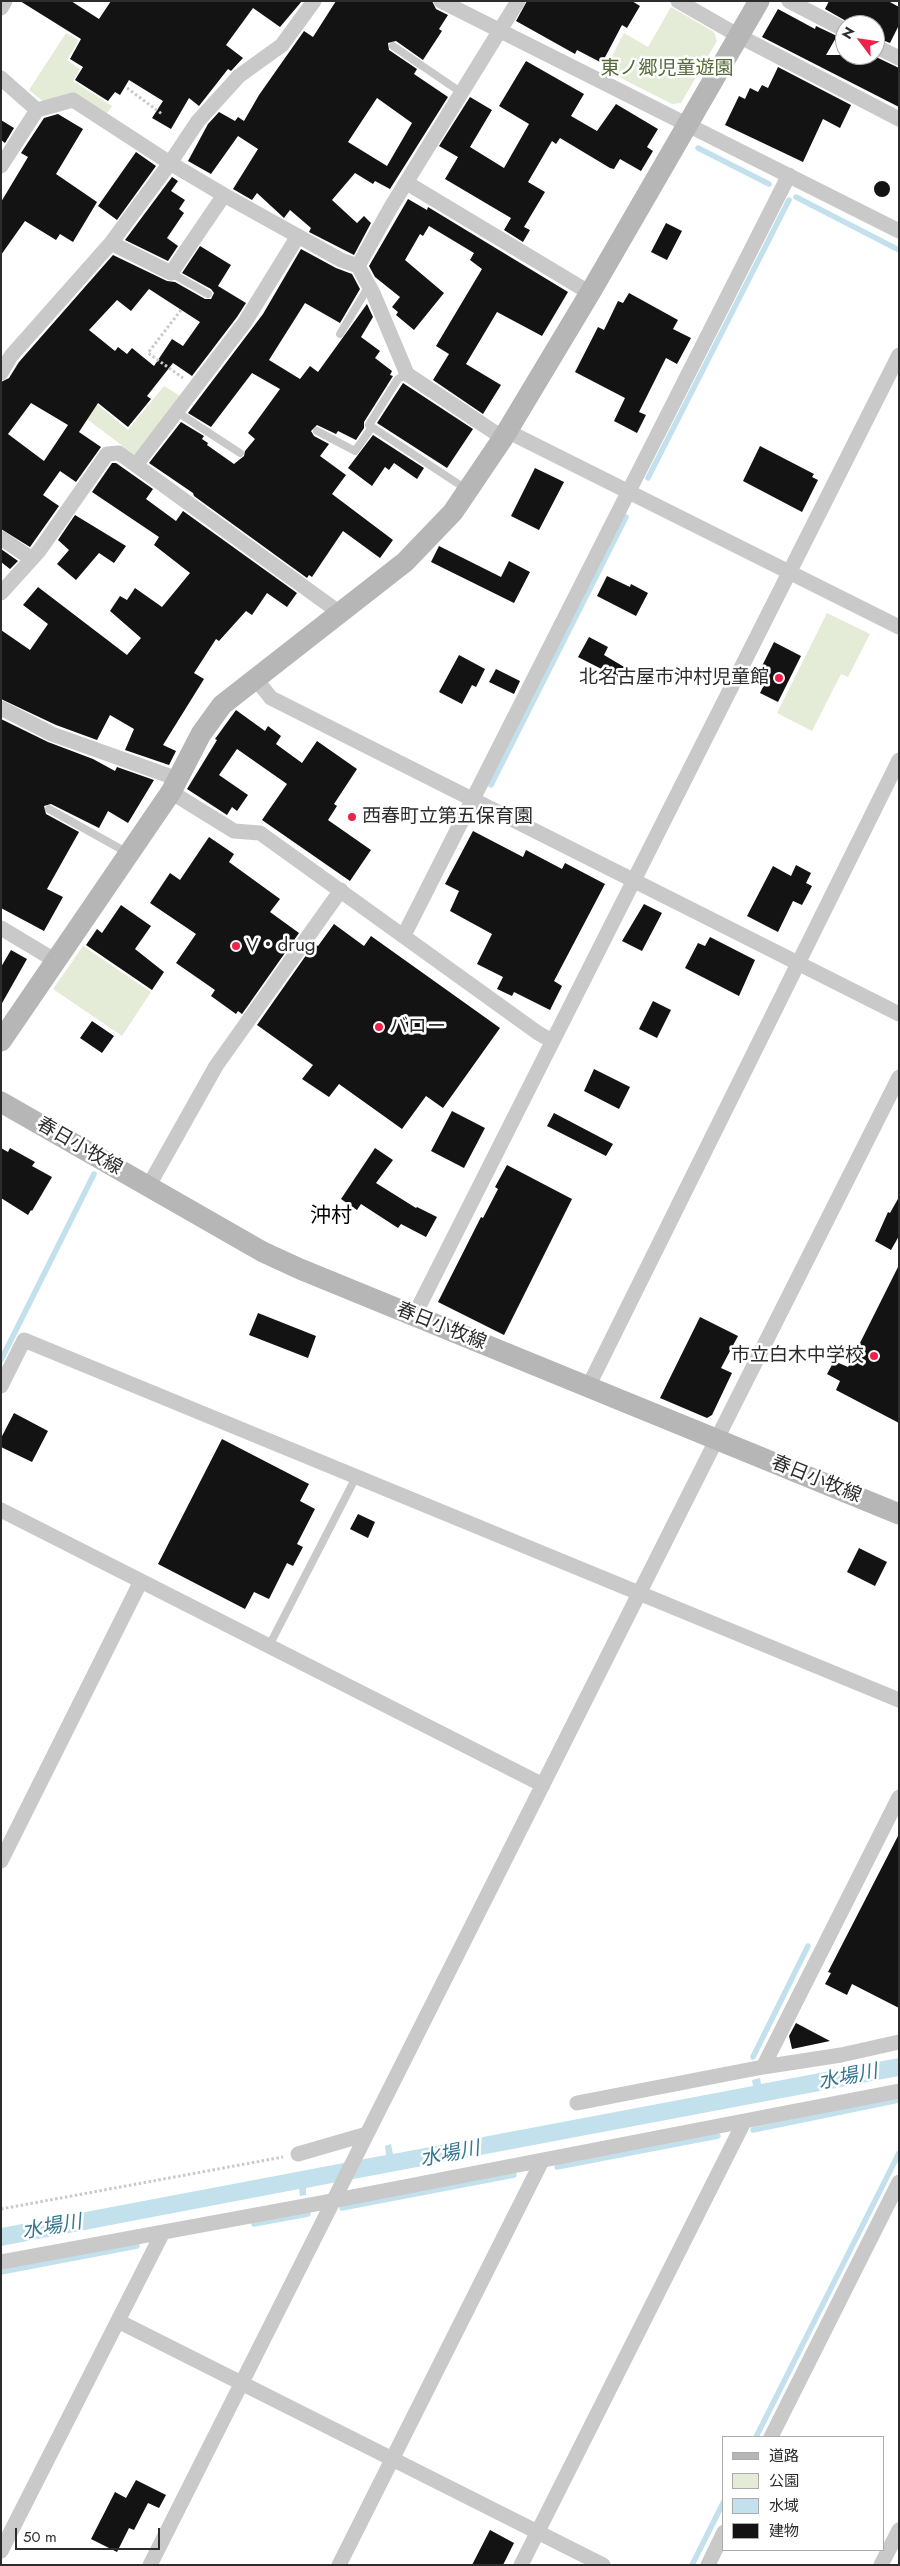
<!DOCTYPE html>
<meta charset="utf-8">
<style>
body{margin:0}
#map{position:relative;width:900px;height:2566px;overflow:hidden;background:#fff;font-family:Jost,"Noto Sans JP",sans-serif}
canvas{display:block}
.frame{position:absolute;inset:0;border:2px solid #2c2c2c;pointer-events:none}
.legend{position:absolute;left:722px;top:2436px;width:162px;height:115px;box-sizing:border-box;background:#fff;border:1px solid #ababab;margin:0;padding:6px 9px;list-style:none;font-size:15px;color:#2c2c2c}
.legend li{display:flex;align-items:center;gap:10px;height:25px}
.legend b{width:25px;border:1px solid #ababab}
.north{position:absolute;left:835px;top:15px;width:50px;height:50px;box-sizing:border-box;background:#fff;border:1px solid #ababab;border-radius:50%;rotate:301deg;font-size:14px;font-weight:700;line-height:20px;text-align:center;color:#2c2c2c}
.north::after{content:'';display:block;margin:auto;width:18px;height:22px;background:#ef2249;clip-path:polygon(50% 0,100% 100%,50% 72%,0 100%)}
.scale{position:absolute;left:15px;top:2528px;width:145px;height:22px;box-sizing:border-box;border:2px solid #2c2c2c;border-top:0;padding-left:6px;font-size:15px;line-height:18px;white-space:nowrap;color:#2c2c2c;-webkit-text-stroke:4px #fff;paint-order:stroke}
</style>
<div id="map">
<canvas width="900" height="2566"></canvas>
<div class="frame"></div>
<ul class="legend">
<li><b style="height:6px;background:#b6b6b6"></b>道路</li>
<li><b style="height:14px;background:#e4ebd7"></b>公園</li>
<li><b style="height:14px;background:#c2e1ec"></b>水域</li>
<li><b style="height:14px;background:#131313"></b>建物</li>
</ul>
<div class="north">N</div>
<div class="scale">50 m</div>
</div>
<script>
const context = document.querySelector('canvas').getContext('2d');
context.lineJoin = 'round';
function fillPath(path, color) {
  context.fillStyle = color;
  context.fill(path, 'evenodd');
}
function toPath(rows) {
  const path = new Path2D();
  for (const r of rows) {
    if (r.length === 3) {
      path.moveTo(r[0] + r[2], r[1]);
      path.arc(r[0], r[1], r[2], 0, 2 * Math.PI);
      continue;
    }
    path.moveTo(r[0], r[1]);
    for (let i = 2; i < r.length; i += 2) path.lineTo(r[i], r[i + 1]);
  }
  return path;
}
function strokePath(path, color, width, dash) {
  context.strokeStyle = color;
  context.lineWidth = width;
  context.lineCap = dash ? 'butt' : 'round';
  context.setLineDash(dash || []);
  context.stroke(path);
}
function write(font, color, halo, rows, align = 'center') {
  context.font = font + ' Jost,"Noto Sans JP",sans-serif';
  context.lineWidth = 5;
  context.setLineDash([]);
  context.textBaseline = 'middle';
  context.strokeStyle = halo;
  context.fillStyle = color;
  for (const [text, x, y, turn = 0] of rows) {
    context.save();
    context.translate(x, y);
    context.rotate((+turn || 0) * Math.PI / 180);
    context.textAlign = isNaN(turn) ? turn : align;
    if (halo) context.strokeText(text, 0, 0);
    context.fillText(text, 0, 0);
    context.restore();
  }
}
const green = toPath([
 [671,7,714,32,717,41,681,103,672,104,605,70,624,33,648,47],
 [66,33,79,40,67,60,80,69,73,81,112,106,105,116,72,94,45,103,29,90],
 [164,386,182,397,136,456,67,404,79,389,128,430],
 [827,613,870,634,848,677,841,674,812,731,777,713],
 [83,946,151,992,122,1036,53,989]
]);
const water = toPath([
 [899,2058,899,2076,306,2188,306,2195,300,2196,299,2189,1,2246,1,2228,386,2155,385,2146,391,2144,393,2154,753,2086,752,2080,760,2078,761,2084]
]);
const stream = toPath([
 [698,148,769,184],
 [796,197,899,250],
 [648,478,789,200],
 [491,785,626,517],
 [1,1360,94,1174],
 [753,2057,808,1946],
 [753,2130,899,2100],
 [557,2167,718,2136],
 [342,2208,514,2175],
 [254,2224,308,2214],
 [1,2272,137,2246],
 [756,2437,899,2153],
 [692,2565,724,2501]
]);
const building = toPath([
 [20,1,71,1,99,19,111,1,302,1,280,27,253,8,226,45,243,58,231,71,228,69,199,106,189,98,171,129,152,118,163,101,129,80,120,95,115,92,108,101,75,80,83,67,70,59,81,39],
 [336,1,432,1,436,9,448,15,439,29,442,31,423,60,396,41,388,43,389,50,417,69,414,74,448,97,390,189,375,181,373,184,355,173,332,200,357,223,364,216,371,223,354,255,309,232,311,228,290,210,284,218,257,193,252,200,233,189,258,149,238,136,211,174,188,161,208,124,219,112,235,121,238,117,244,121,259,95,304,31,313,37],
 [377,98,412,123,387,166,348,142],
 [527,1,632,1,640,6,627,28,622,25,602,63,577,50,575,54,516,21],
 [829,1,888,1,899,7,899,25,890,43,875,37,875,25,853,25,825,9],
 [778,9,815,29,816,26,837,36,826,55,872,55,899,68,899,107,762,37],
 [526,61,584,94,571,116,597,131,616,104,658,129,647,147,653,151,641,171,620,159,614,169,610,168,560,138,556,144,552,141,528,182,545,192,524,227,530,230,523,242,504,230,511,218,445,179,458,157,439,146,470,97,492,110,470,147,504,168,529,124,499,106],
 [778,67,851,105,840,128,823,119,803,162,725,125,739,96,745,99,750,88,758,92,762,85,768,88],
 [58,114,83,129,56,174,97,202,73,242,60,234,56,240,25,221,1,255,1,202,28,157,21,153,44,118],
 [1,120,14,128,5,143,1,140],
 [136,152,156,166,117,220,98,206],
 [172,177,178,181,171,191,185,200,179,209,184,213,167,238,178,246,168,261,125,240],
 [882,189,8],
 [408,199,427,210,428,207,568,292,542,336,497,312,466,364,501,385,483,414,433,380,449,354,436,346,482,269,470,260,474,253,429,226,423,236,420,234,405,260,444,293,414,330,396,315,398,312,392,307,400,297,375,277,369,266],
 [666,223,682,231,667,260,651,252],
 [200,246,231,265,218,286,246,303,237,317,192,376,173,363,147,396,151,399,128,427,98,403,79,432,76,430,101,447,76,482,60,471,43,495,59,506,30,547,1,529,1,382,9,378,19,362,113,255,167,281,175,282,205,299,211,299,214,293,211,289,182,273],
 [149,289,200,322,183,346,172,339,154,366,132,348,127,354,118,347,115,351,89,330,117,300,131,311],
 [31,403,68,425,44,461,8,434],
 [301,249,336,268,352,274,360,289,340,323,305,303,269,360,300,379,310,366,318,372,367,304,373,317,361,337,380,351,375,358,392,371,390,375,393,376,364,422,364,428,356,440,338,431,336,434,317,425,311,431,314,436,329,444,320,456,346,475,332,494,393,540,380,558,343,531,312,577,309,575,307,578,194,496,193,493,149,463,181,422,204,436,202,439,208,443,207,445,234,464,244,456,245,451,255,439,248,433,280,389,252,373,211,427,188,413,263,314],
 [629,293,678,320,673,329,691,338,677,364,666,358,639,412,646,415,637,433,614,421,625,398,575,372,598,327,604,330,618,301,623,303],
 [403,383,473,429,447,468,377,423],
 [373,435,424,468,417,479,394,463,389,470,385,467,372,486,348,468],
 [760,446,814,474,812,477,818,480,802,512,743,481],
 [112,463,116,463,153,489,146,499,176,521,183,511,297,593,287,607,267,593,252,615,246,611,219,641,216,639,194,673,204,679,163,745,176,751,169,765,125,750,134,729,110,715,97,740,56,725,1,699,1,630,30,650,48,624,23,605,38,587,127,655,141,638,110,611,120,596,127,600,135,588,162,607,190,573,154,545,159,537,92,492],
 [535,468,564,482,539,530,511,516],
 [75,515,126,546,114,563,99,553,76,580,57,564,69,550,58,540],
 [439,546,501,577,509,561,530,572,514,603,431,562],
 [1,549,18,561,10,569,1,562],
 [607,576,630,587,631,584,648,593,636,616,597,596],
 [589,637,608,647,604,655,631,671,625,681,578,657],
 [774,642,801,656,778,702,760,693,766,681,757,676],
 [459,655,485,669,476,687,472,685,462,704,439,692],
 [496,669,520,681,514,694,489,682],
 [236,710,265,731,268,726,281,736,276,744,302,763,317,741,357,769,334,804,337,806,328,820,371,850,350,881,262,820,287,784,237,749,219,775,248,795,237,811,232,807,227,815,187,789,217,740,215,739],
 [1,719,48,742,93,759,115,771,117,767,154,780,128,823,108,811,99,828,51,804,44,806,46,814,79,832,47,889,63,897,44,931,1,908],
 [473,831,523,857,526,850,562,869,565,863,605,884,554,981,562,986,550,1010,514,992,512,996,497,989,503,977,477,964,492,934,450,911,459,891,445,884],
 [209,837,234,854,229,862,280,899,270,912,299,933,242,1014,238,1011,236,1014,211,996,215,990,176,963,196,934,150,903,170,873,180,880],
 [796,865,811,873,806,883,812,886,802,905,793,901,778,932,747,916,773,866,791,876],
 [644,904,662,913,642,951,622,941],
 [121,905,151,926,135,949,164,972,152,990,86,945,97,929,102,933],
 [334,924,364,946,371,936,500,1028,443,1108,426,1096,402,1129,339,1084,329,1097,302,1079,313,1065,257,1025,314,944,318,946],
 [710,937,755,960,739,996,685,968,698,943,705,946],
 [11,950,27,959,1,1005,1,967],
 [653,1001,671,1010,657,1038,639,1029],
 [92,1021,114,1036,102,1053,80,1038],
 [594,1069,630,1087,619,1109,584,1091],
 [452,1111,485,1128,464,1168,431,1151],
 [554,1113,613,1144,606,1156,547,1126],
 [1,1148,8,1152,10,1148,35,1162,32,1166,52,1177,32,1211,31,1210,28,1215,1,1198],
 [375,1148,393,1160,376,1183,416,1208,417,1207,437,1217,426,1237,401,1224,398,1228,361,1204,357,1210,341,1199],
 [507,1165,572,1199,504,1335,438,1302,481,1217,483,1218,498,1189,495,1187],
 [899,1197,899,1236,891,1250,875,1241,888,1212,890,1213],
 [899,1265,899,1423,836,1390,840,1381,827,1374,834,1361,848,1367],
 [258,1313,316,1336,308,1358,249,1335],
 [700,1317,738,1336,721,1368,732,1373,712,1415,707,1418,660,1398],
 [14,1413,48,1431,32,1462,1,1447,1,1438],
 [222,1439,309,1484,300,1501,315,1509,297,1544,303,1547,293,1566,287,1563,269,1599,254,1592,245,1609,158,1564],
 [358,1514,375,1522,368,1538,350,1529],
 [859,1548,887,1562,875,1586,847,1572],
 [899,1834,899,2008,852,1984,847,1995,825,1984,831,1973,828,1972],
 [796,2023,830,2041,792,2049,789,2036],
 [136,2480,166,2495,159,2508,148,2503,134,2530,129,2528,117,2552,91,2539,115,2492,126,2498],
 [490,2530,514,2543,503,2565,472,2565]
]);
const path = toPath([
 [127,88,162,114],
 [181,310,148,353,183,378],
 [1,2209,283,2157]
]);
const lane = toPath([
 [393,46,462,93],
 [171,273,208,294],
 [340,334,369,286],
 [407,374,398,379,369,425,466,489],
 [177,412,240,453],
 [317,431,355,451,372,427],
 [49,809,128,853],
 [269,1646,356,1477]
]);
const street = toPath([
 [441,1,899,231],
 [678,1,739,36,899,119],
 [789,1,845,30],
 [1,8,5,1],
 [875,46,899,58],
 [1,78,37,110],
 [1,166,37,110,73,100,170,163,224,195,341,260,358,266,373,293,407,374,503,438],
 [407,183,590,293],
 [111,243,171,273,224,195],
 [358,266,391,207,518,1],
 [1,373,11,356,111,243,170,163,198,121,239,76,282,45,314,1],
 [507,431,899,627],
 [136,465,245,322,298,236],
 [1,538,32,559],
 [1,593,39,551,107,454,119,453,340,613],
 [255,678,271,698,899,1014],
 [1,708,52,734,178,779],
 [171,792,234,831,260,833,538,1033,552,1041],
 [1,928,56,961],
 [404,935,789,175],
 [148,1187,216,1066,341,890],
 [414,1316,899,355],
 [1,1386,24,1340,899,1700],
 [588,1387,899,760],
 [1,1510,543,1785],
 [1,1861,141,1581],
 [763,2067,899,1797],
 [577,2103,763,2067,841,2055,899,2042],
 [298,2154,367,2134],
 [1,2262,331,2201,899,2091],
 [118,2321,603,2565],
 [771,2437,899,2182],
 [1,2551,162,2234],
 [150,2565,899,1077],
 [339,2565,542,2161],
 [521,2565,744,2122],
 [708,2565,724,2532],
 [881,2565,899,2530]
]);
const secondary = toPath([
 [1,1041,171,792,201,734,222,705,405,562,453,512,503,438,590,293,759,1],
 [1,1102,263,1252,300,1269,899,1514]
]);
const markers = [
 [779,678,5,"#ef2249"],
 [352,817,5,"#ef2249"],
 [236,946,5,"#ef2249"],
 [379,1027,5,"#ef2249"],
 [874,1356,5,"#ef2249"]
];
const parkNames = [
 ["東ノ郷児童遊園",667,69]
];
const poiNames = [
 ["北名古屋市沖村児童館",769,678,"right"],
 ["西春町立第五保育園",362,817],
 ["V・drug",246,946],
 ["バロー",389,1027],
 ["市立白木中学校",864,1356,"right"]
];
const streetNames = [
 ["春日小牧線",79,1147,30],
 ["春日小牧線",441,1327,22],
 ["春日小牧線",816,1480,22]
];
const waterNames = [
 ["水場川",848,2078,-11],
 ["水場川",450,2155,-11],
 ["水場川",52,2228,-10]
];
const quarterNames = [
 ["沖村",331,1217]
];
fillPath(green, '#e4ebd7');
fillPath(water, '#c2e1ec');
strokePath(stream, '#c2e1ec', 5.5);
fillPath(building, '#131313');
strokePath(path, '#c9c9c9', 3, [2.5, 2.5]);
strokePath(lane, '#c9c9c9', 8);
strokePath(street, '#c9c9c9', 15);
strokePath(secondary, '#b6b6b6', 21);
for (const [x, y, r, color] of markers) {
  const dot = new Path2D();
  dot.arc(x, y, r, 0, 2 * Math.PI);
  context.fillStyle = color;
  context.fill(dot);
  strokePath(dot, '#fff', 2);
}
write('19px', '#546937', '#fff', parkNames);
write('19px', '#2c2c2c', '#fff', poiNames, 'left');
write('19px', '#2c2c2c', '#fff', streetNames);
write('italic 20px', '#367891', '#fff', waterNames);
write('21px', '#000', '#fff', quarterNames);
</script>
